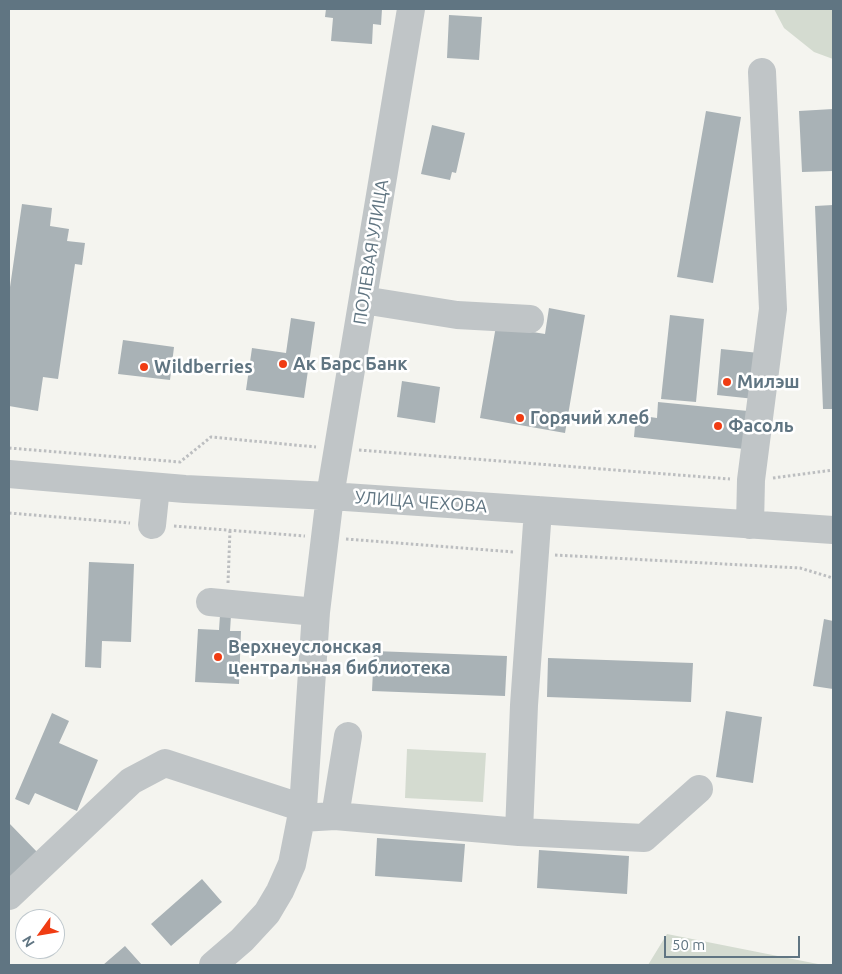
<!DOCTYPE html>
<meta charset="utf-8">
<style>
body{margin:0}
#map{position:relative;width:842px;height:974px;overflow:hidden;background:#f4f4ef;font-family:Ubuntu,sans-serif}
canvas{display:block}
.frame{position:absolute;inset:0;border:10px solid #607582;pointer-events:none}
.north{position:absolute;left:15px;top:909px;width:50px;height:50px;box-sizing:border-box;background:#fff;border:1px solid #bfc8cd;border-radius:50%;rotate:238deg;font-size:14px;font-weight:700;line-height:20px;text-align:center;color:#607582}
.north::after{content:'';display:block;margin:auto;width:18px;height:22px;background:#f03c13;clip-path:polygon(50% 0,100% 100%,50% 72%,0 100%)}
.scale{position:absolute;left:664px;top:936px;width:136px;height:22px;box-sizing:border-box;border:2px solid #607582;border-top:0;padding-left:6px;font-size:15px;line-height:18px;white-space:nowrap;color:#607582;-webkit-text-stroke:4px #fff;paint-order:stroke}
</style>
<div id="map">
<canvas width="842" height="974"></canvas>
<div class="frame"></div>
<div class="north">N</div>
<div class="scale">50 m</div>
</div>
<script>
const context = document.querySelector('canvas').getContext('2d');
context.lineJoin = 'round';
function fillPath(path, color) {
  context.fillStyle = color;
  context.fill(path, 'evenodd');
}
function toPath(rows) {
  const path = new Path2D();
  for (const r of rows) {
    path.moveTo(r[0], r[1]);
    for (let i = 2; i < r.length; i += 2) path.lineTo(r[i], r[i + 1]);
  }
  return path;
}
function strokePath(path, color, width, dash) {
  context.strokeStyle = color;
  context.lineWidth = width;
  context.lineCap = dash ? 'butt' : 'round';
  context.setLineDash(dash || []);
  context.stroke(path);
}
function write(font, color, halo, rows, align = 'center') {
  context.font = font + ' Ubuntu,sans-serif';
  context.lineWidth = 5;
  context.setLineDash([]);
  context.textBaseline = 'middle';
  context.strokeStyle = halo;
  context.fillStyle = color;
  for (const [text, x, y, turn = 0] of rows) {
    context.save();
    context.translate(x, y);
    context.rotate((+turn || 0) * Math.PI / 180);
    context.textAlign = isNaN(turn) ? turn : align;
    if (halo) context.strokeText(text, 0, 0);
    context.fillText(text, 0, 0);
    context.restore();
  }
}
const green = toPath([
 [774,9,833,9,833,59,814,52,784,28],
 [407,749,486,753,483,802,405,798],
 [667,934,823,965,648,965]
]);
const building = toPath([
 [326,9,382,9,381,25,373,24,372,44,331,41,333,18,325,17],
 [449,15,482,17,479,60,447,58],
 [833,109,833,171,802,172,799,111],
 [706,111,741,117,713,283,677,277],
 [432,125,465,133,456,173,452,172,450,180,421,174],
 [22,204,52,208,50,226,69,229,67,241,85,243,82,265,75,264,58,379,43,377,38,411,9,406,9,294],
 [833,205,833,409,823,409,815,206],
 [549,308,585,315,565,433,480,418,496,326,545,334],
 [670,315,704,319,696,402,661,399],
 [291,318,315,322,304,398,246,390,252,348,286,353],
 [123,340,174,347,170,380,118,374],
 [721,349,759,353,755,399,717,395],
 [402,381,440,387,435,423,397,417],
 [658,402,748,411,744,449,634,437,636,415,657,418],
 [89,562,134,564,131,642,102,641,101,668,85,667],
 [220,615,231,615,230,631,241,631,239,684,195,682,198,629,219,630],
 [824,619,833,621,833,689,813,686],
 [374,651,507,656,505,696,372,691],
 [548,658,693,663,691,702,547,697],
 [726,711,762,717,753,783,716,777],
 [52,713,69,721,59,743,98,760,77,811,35,793,29,805,15,799],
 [9,823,38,853,9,881],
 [377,838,465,844,462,882,375,876],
 [539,850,629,856,627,894,537,888],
 [202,879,222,902,171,946,151,924],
 [125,946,142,965,103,965]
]);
const path = toPath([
 [9,448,180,462,211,437,316,447],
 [359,450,730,479],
 [773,478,833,470],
 [9,513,130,523],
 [174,526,305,536],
 [346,539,514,552],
 [555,555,800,568,833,578],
 [228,583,230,530]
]);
const minor = toPath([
 [363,300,457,315,530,319],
 [9,474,185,489,330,496,833,530],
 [152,525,156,487],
 [750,525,751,480,773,309,762,72],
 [210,602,316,612],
 [335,816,348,736],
 [301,818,335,816,519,832,524,705,538,510],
 [519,832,644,838,699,789],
 [9,896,131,781,165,763,303,808],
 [213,965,242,940,267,913,280,891,292,864,303,808,316,612,330,496,411,9]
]);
const markers = [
 [283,364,5,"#f03c13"],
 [144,367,5,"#f03c13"],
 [727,382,5,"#f03c13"],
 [520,418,5,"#f03c13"],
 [718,426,5,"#f03c13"],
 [218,657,5,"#f03c13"]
];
const streetNames = [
 ["ПОЛЕВАЯ УЛИЦА",371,252,-81],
 ["УЛИЦА ЧЕХОВА",421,502,4]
];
const poiNames = [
 ["Ак Барс Банк",293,364],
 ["Wildberries",154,367],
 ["Милэш",737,382],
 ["Горячий хлеб",530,418],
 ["Фасоль",728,426],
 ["Верхнеуслонская",228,647],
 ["центральная библиотека",228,668]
];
fillPath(green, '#d4dbd0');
fillPath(building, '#a9b2b6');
strokePath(path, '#bcbec0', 3, [2.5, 2.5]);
strokePath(minor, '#c0c5c7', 28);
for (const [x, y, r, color] of markers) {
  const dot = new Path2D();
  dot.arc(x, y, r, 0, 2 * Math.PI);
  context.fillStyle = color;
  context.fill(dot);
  strokePath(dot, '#fff', 2);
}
write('18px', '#607582', '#fff', streetNames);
write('bold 18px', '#607582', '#fff', poiNames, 'left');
</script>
